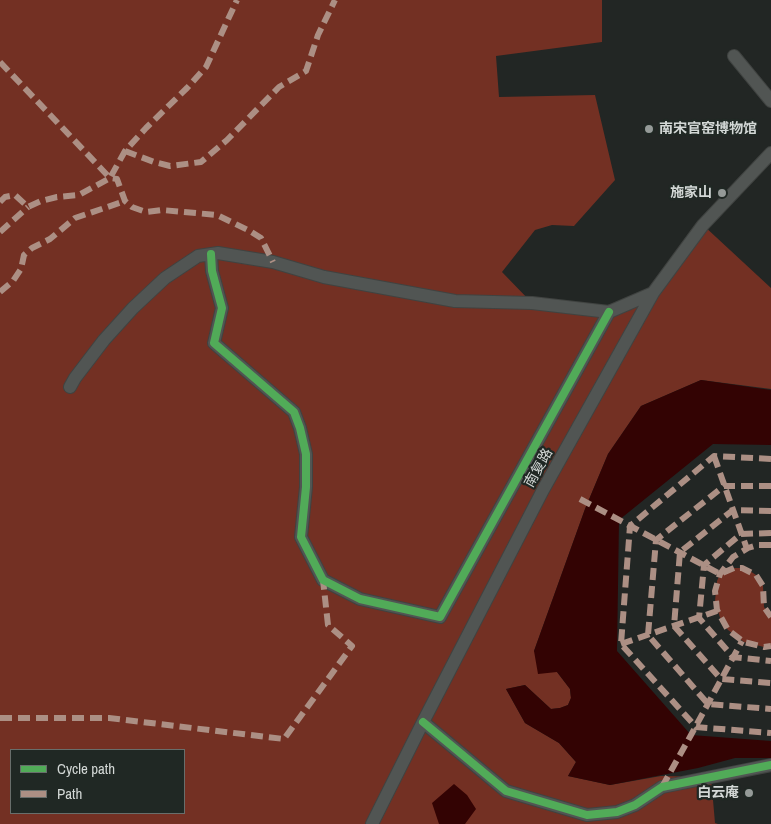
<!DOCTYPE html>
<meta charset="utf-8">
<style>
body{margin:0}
#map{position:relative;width:771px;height:824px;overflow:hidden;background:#222624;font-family:"Archivo Narrow",sans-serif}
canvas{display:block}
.legend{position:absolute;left:10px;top:749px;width:175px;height:65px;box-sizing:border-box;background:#202824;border:1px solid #686e6b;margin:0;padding:6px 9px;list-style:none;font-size:15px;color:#d3d8d6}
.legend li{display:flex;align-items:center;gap:10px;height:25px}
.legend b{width:25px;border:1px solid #686e6b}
</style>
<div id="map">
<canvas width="771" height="824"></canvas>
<ul class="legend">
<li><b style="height:6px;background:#51ab58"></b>Cycle path</li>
<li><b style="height:6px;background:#ac8f84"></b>Path</li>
</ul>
</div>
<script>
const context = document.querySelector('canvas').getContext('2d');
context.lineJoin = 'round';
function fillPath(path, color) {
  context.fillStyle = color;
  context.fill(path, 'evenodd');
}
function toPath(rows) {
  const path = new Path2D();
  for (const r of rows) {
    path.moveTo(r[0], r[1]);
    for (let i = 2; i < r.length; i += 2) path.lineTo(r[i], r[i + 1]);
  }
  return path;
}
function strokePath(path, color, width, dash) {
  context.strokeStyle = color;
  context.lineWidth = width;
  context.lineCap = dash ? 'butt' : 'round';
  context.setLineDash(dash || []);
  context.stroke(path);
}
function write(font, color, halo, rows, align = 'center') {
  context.font = font + ' "Archivo Narrow","Noto Sans SC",sans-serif';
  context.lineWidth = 4.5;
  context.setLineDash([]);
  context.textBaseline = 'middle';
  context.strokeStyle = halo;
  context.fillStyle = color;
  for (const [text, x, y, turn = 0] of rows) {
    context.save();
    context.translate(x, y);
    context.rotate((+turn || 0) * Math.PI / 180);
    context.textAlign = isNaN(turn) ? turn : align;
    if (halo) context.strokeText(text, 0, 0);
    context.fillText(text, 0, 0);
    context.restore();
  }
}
const forest = toPath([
 [0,0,602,0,602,42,496,56,499,97,595,95,615,180,574,226,552,225,535,230,502,272,532,303,609,312,653,293,703,225,771,288,771,389,701,380,641,406,608,454,585,509,534,651,557,672,570,689,571,698,568,705,560,708,551,709,525,685,506,689,525,723,559,743,576,762,568,776,610,785,661,776,711,777,715,823,718,824,0,824],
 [11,750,184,750,184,813,11,813],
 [734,568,742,568,750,571,756,575,763,586,764,607,771,617,771,646,764,647,744,642,728,630,721,621,715,601,717,581,720,574]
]);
const water = toPath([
 [701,380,771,390,771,445,713,444,619,520,617,651,691,735,771,741,771,758,735,758,698,768,610,785,568,776,576,762,559,743,525,723,506,689,525,685,551,709,560,708,568,705,571,698,570,689,557,672,538,674,534,651,585,509,608,454,641,406],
 [454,784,467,795,476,809,465,824,439,824,432,803]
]);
const minor = toPath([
 [734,56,771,101],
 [211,254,212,271,222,308,214,343,294,412,300,428,306,454,306,487,301,537,323,580,360,599,440,617,609,312],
 [70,387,75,378,104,340,133,308,165,278,198,256,218,253,273,262,324,277,455,301,532,303,609,312,653,293],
 [423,722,506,791,587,815,617,812,635,805,662,787,771,765],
 [372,824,423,722,543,490,653,293,703,225,771,153]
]);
const quiet = toPath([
 [0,62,110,178,125,151,146,128,187,88,206,67,237,0],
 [125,151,154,162,170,166,201,162,227,140,279,87,306,71,318,35,335,0],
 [0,202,5,197,15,195,28,207,41,201,57,197,79,195,110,178,117,179,125,201,132,207,146,212,162,210,217,215,250,231,261,238,273,262],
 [0,232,28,207],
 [0,292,13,281,21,269,24,255,32,248,50,239,75,218,125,201],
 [714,456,747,549],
 [771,459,714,456,630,526,621,644,696,727,771,733],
 [771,486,724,486,656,540,648,635,708,704,771,709],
 [580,499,720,574,734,568,742,568,756,575,763,586,764,607,771,617],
 [771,511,733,510,680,552,674,626,721,679,771,683],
 [771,533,741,534,704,565,699,618,733,657,771,661],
 [771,545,758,545,748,548,733,557,720,574,715,591,717,610,728,630,744,642,764,647,771,646],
 [621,644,717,611],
 [0,718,109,718,284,739,352,646,328,625,323,580],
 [662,787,691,735,742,641]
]);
const cycleway = toPath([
 [211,254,212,271,222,308,214,343,294,412,300,428,306,454,306,487,301,537,323,580,360,599,440,617,609,312],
 [423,722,506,791,587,815,617,812,635,805,662,787,771,765]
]);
const markers = [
 [649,129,5,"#959a98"],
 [722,193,5,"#959a98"],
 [749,793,5,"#959a98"]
];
const poiNames = [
 ["南宋官窑博物馆",659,129,"left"],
 ["施家山",712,193],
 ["白云庵",739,793]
];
const streetNames = [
 ["南复路",539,468,-61]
];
fillPath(forest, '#733023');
fillPath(water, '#330303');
strokePath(minor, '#404341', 14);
strokePath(minor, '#515553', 12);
strokePath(quiet, '#ac8f84', 6, [12, 6]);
strokePath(cycleway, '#51ab58', 8);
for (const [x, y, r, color] of markers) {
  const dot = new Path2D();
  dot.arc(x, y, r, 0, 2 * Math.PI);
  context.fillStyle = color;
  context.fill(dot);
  strokePath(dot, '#202824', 2);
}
write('bold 14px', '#d3d8d6', '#202824', poiNames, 'right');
write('14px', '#d3d8d6', '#202824', streetNames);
</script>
